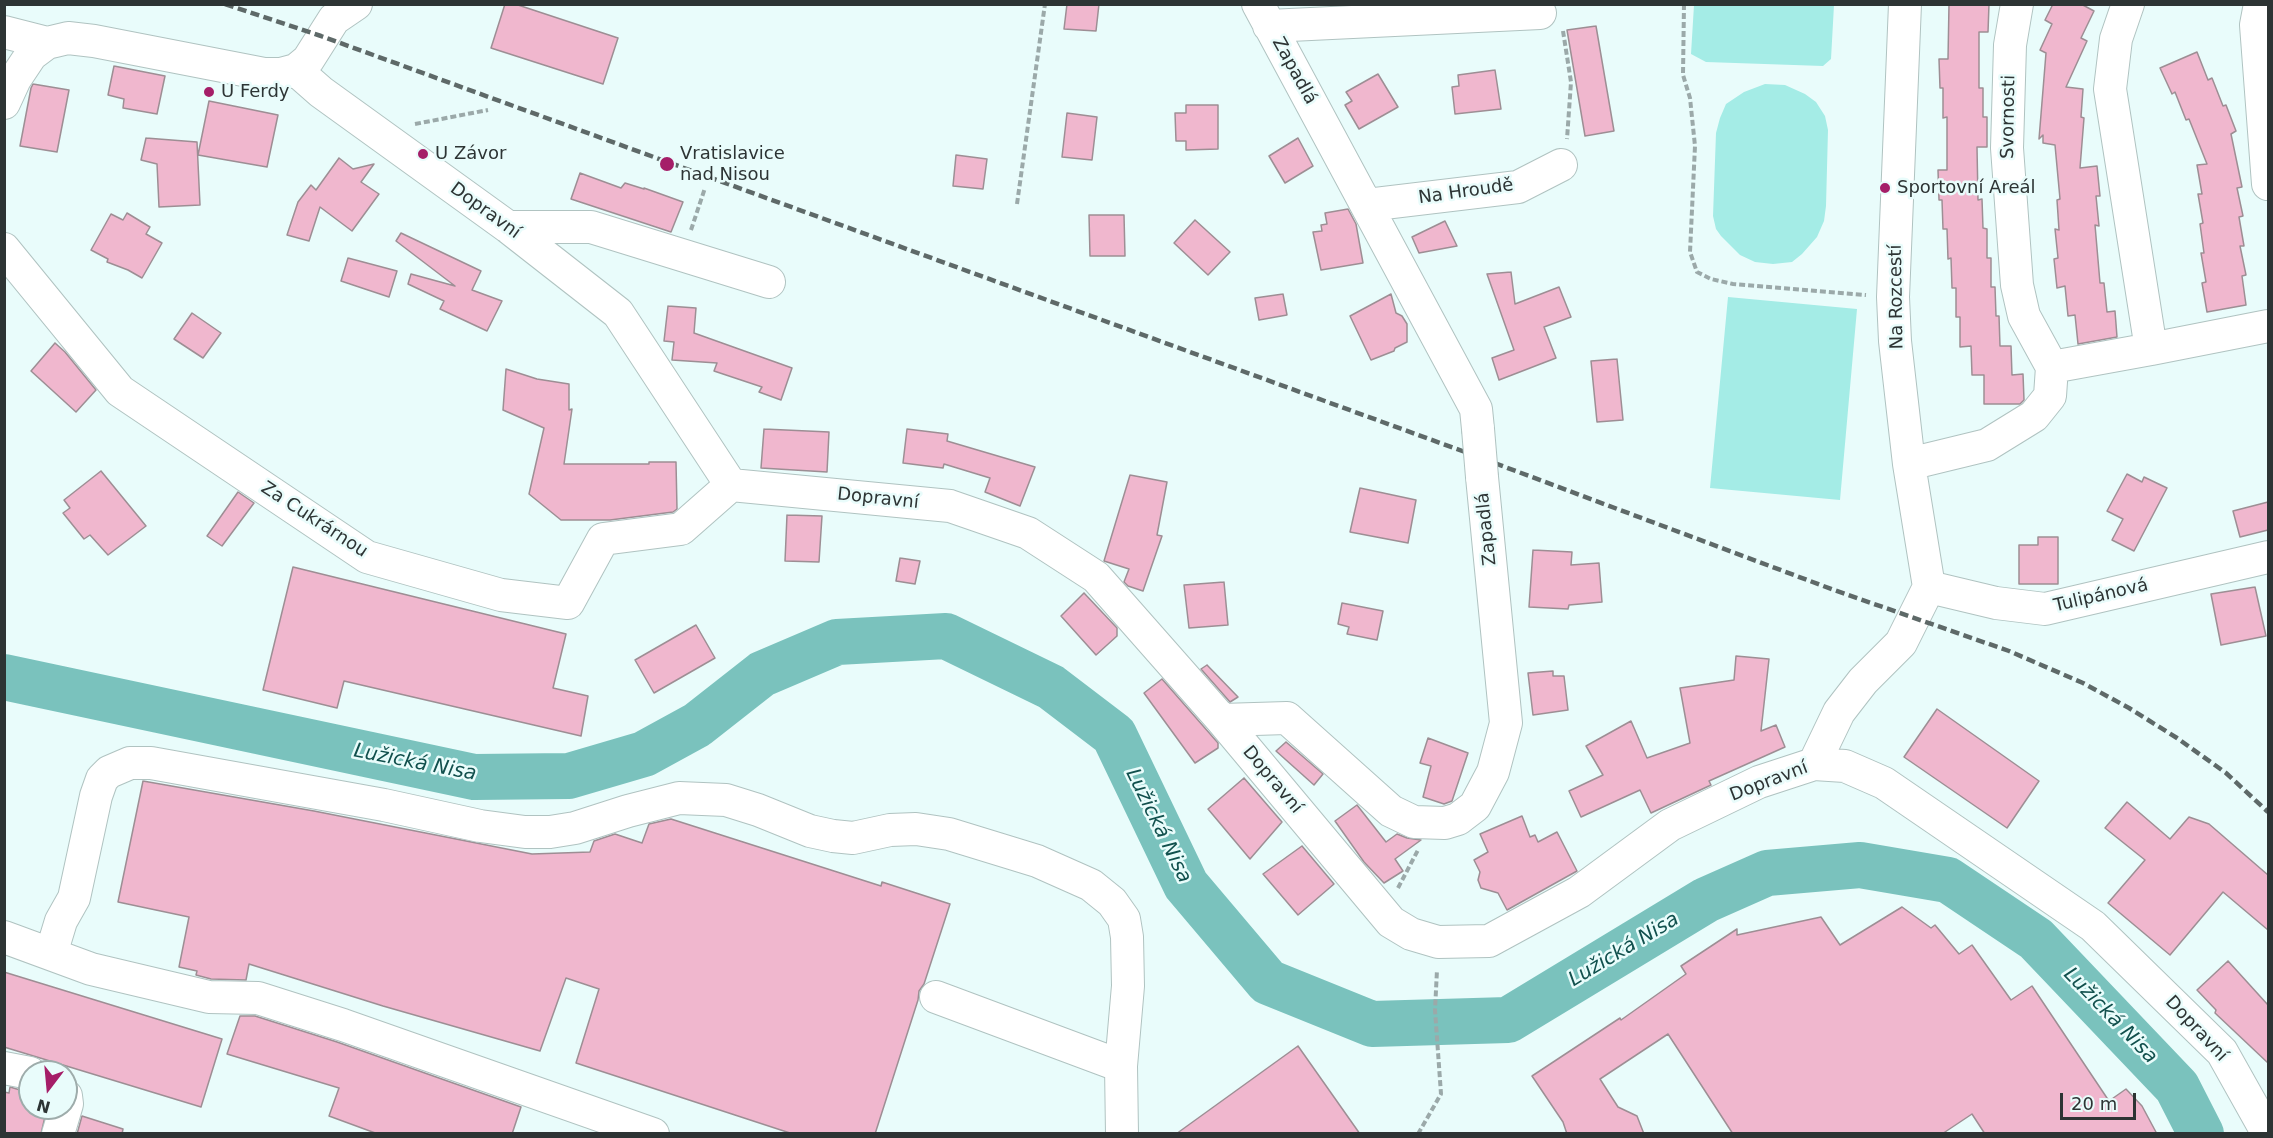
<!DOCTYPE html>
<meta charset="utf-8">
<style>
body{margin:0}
#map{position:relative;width:2273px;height:1138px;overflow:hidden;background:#e9fcfb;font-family:"DejaVu Sans",sans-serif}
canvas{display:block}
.frame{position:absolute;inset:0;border:6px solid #2d3434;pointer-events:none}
.north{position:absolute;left:18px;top:1060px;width:60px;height:60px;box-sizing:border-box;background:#e9fcfb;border:2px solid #9eacab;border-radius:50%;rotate:196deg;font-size:16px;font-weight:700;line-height:24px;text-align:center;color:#2d3434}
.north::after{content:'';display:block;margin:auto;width:21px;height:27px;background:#a51e68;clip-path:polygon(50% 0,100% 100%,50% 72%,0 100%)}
.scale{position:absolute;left:2060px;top:1093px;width:76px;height:27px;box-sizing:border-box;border:3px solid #2d3434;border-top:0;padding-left:8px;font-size:18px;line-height:21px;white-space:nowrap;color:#2d3434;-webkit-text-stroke:4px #e9fcfb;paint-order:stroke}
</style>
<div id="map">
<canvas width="2273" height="1138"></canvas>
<div class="frame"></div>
<div class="north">N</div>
<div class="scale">20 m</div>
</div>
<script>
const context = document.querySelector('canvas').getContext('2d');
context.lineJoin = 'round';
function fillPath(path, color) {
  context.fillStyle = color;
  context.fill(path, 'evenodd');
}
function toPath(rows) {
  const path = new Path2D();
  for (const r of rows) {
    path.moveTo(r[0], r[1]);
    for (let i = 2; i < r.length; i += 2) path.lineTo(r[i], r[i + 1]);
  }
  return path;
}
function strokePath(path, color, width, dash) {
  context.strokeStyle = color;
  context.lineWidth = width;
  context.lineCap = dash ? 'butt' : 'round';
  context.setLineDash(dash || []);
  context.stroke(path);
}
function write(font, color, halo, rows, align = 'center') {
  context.font = font + ' "DejaVu Sans",sans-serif';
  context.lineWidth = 5;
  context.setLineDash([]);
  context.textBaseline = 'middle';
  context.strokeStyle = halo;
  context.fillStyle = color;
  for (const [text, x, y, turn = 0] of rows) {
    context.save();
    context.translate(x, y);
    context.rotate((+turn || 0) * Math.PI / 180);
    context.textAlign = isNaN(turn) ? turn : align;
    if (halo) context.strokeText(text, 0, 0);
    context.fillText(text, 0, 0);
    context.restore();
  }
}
const green = toPath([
 [1694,5,1834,5,1831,59,1823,66,1706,62,1691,54],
 [1765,84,1785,85,1805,94,1816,102,1825,116,1828,130,1826,206,1824,221,1817,237,1802,254,1792,262,1773,264,1755,262,1740,255,1721,236,1716,229,1713,216,1716,133,1720,118,1726,104,1744,92],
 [1728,297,1857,309,1840,500,1710,488]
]);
const river = toPath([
 [4,677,474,777,569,776,644,754,697,725,762,674,837,642,946,636,1051,687,1114,735,1186,885,1268,982,1372,1024,1508,1020,1706,900,1767,873,1860,865,1948,880,2036,939,2177,1087,2201,1134]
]);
const building = toPath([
 [505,4,515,4,618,38,603,84,491,48,505,4],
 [1067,4,1099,4,1096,31,1064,29,1067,4],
 [1949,4,1989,4,1988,32,1979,32,1979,88,1983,88,1983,117,1987,117,1987,147,1977,147,1978,200,1982,199,1983,228,1987,229,1987,258,1991,258,1991,287,1995,287,1996,316,1999,316,2000,346,2011,346,2012,375,2023,374,2024,400,2020,404,1984,404,1984,375,1972,375,1971,346,1960,347,1960,317,1956,317,1956,288,1952,288,1951,258,1948,259,1947,229,1943,229,1942,200,1939,200,1938,170,1947,170,1947,117,1943,118,1943,88,1940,88,1939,59,1948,59,1949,4],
 [2053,4,2081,4,2094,11,2081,38,2087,41,2066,87,2083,89,2081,117,2084,118,2080,168,2097,166,2100,196,2096,196,2099,226,2095,225,2100,283,2104,283,2107,312,2115,311,2117,337,2078,344,2075,315,2068,316,2065,286,2057,288,2054,259,2058,258,2055,229,2059,230,2057,200,2060,199,2055,145,2043,143,2043,135,2039,139,2046,53,2040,50,2052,24,2045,20,2053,4],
 [1596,26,1614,131,1585,136,1567,30,1596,26],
 [2197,52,2208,80,2212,78,2223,106,2226,105,2236,131,2231,134,2242,187,2237,188,2243,216,2239,217,2244,246,2240,246,2246,275,2242,276,2246,305,2207,312,2202,283,2206,282,2201,253,2204,253,2200,224,2203,223,2198,194,2202,194,2197,165,2207,164,2189,119,2186,120,2175,92,2172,94,2160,68,2197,52],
 [114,66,165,76,157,114,123,108,124,99,108,95,114,66],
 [1495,70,1501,109,1455,114,1452,87,1459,86,1458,75,1495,70],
 [1378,74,1398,107,1359,129,1345,105,1352,101,1346,92,1378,74],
 [33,84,69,90,57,152,20,146,31,88,33,84],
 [209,101,278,115,267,167,198,155,209,101],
 [1186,105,1218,105,1218,149,1186,150,1186,141,1176,141,1175,113,1186,113,1186,105],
 [1067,113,1097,117,1092,160,1062,157,1067,113],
 [146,138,197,142,200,205,159,207,157,164,141,160,146,138],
 [1298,138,1313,166,1285,183,1269,156,1298,138],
 [956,155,987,159,983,189,953,186,956,155],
 [339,158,353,169,374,164,361,182,379,194,352,231,320,207,309,241,287,235,298,202,311,185,316,190,339,158],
 [580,173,621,188,625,183,644,189,644,188,683,202,671,232,571,199,580,173],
 [1348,209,1356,224,1363,263,1321,270,1313,232,1322,231,1321,225,1327,224,1325,213,1348,209],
 [127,213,150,227,146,234,162,243,142,278,128,270,107,262,108,259,91,250,111,214,123,220,127,213],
 [1089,215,1124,215,1125,256,1090,256,1089,215],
 [1195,220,1230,252,1208,275,1174,243,1195,220],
 [1445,221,1457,246,1419,253,1412,237,1445,221],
 [401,233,481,271,472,290,502,301,487,331,440,309,444,301,408,284,411,274,455,286,396,241,401,233],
 [348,258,397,271,389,297,341,281,348,258],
 [1511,272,1515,304,1559,287,1571,317,1544,327,1556,358,1499,380,1492,358,1514,350,1487,274,1511,272],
 [1283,294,1287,315,1259,320,1255,298,1283,294],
 [1391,294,1396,313,1402,316,1407,324,1407,342,1395,348,1394,351,1371,360,1350,316,1391,294],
 [668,306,696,308,694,333,792,368,781,400,759,392,762,387,714,371,717,363,672,360,674,342,664,341,668,306],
 [192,313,221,333,203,358,174,339,192,313],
 [55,343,65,352,96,390,76,412,31,371,55,343],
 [1617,359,1623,420,1597,422,1591,361,1617,359],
 [506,369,537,379,569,384,569,410,572,409,564,464,649,464,649,462,676,462,677,509,673,512,610,520,561,520,529,494,544,428,503,410,506,369],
 [764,429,829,432,827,472,761,468,764,429],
 [907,429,948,434,947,441,1035,467,1020,506,985,492,990,478,944,464,943,468,903,463,907,429],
 [101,471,146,526,108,555,90,535,84,539,63,513,70,508,64,500,101,471],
 [2127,474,2142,482,2144,477,2167,488,2134,551,2112,540,2123,519,2107,511,2127,474],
 [1130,475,1167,482,1157,535,1162,536,1143,591,1128,586,1124,582,1129,569,1104,561,1130,475],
 [1360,488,1416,500,1408,543,1350,532,1360,488],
 [238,492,254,503,222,546,207,536,238,492],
 [2268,502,2268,530,2240,537,2233,511,2268,502],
 [787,515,822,516,819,562,785,561,787,515],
 [2038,537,2058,537,2058,584,2019,584,2019,545,2038,545,2038,537],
 [1533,550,1572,552,1571,565,1599,563,1602,602,1569,605,1568,609,1529,607,1533,550],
 [900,558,920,561,915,584,896,581,900,558],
 [293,567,566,634,553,688,588,696,581,736,344,681,337,708,263,690,293,567],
 [1224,582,1228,625,1189,628,1184,585,1224,582],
 [2255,587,2266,636,2221,645,2211,594,2255,587],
 [1084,593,1117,628,1117,636,1096,655,1061,616,1084,593],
 [1342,603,1383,611,1377,640,1347,634,1349,627,1338,624,1342,603],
 [696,625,715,658,654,693,635,660,696,625],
 [1736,656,1769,659,1761,731,1776,725,1785,747,1709,781,1711,785,1651,813,1640,790,1581,817,1569,791,1603,775,1586,746,1631,721,1647,758,1690,743,1680,688,1734,680,1736,656],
 [1207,665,1238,697,1230,702,1201,669,1207,665],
 [1553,671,1553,676,1564,676,1568,710,1533,715,1528,673,1553,671],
 [1162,679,1218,743,1218,748,1195,763,1144,693,1162,679],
 [1937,709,2039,781,2007,828,1904,757,1937,709],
 [1428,738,1468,753,1452,801,1444,804,1423,797,1431,766,1420,763,1428,738],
 [1286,742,1323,774,1314,785,1276,751,1286,742],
 [1244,778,1282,822,1250,859,1208,809,1244,778],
 [143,781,314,811,532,854,590,852,594,841,615,834,642,843,649,824,671,819,881,886,882,882,950,904,924,984,919,991,918,1000,875,1134,793,1134,576,1063,599,989,566,978,540,1051,383,1006,249,964,246,980,211,979,196,975,197,971,179,967,189,917,118,902,143,781],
 [2127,802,2170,839,2189,817,2209,824,2268,875,2268,930,2223,892,2170,955,2108,903,2145,860,2105,828,2127,802],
 [1357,805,1386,842,1397,834,1407,838,1421,840,1395,859,1403,871,1384,883,1364,862,1335,821,1357,805],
 [1522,816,1530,837,1535,835,1538,842,1557,832,1577,871,1507,910,1498,893,1481,888,1478,880,1480,872,1474,860,1488,852,1480,834,1522,816],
 [1302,846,1334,884,1298,915,1263,874,1302,846],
 [1902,907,1931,928,1935,925,1959,954,1972,945,2011,1000,2032,986,2109,1101,2126,1089,2142,1106,2157,1134,1985,1134,1972,1114,1942,1134,1733,1134,1668,1034,1600,1079,1618,1107,1637,1116,1644,1134,1567,1134,1563,1122,1532,1076,1620,1018,1621,1020,1686,974,1681,966,1737,929,1737,935,1821,917,1840,945,1902,907],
 [2228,961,2268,1005,2268,1063,2215,1013,2216,1010,2197,990,2228,961],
 [4,972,222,1039,201,1107,4,1047,4,972],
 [240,1016,255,1016,337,1042,521,1107,512,1134,378,1134,329,1116,339,1088,227,1054,240,1016],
 [1298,1046,1360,1134,1176,1134,1298,1046],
 [10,1087,30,1093,30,1108,47,1108,41,1134,4,1134,4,1092,9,1093,10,1087],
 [82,1116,123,1129,122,1134,77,1134,82,1116]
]);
const path = toPath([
 [1684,4,1683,75,1690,98,1695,146,1690,252,1697,272,1711,279,1733,284,1866,295],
 [1563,31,1571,82,1567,139],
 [415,124,488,110],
 [1017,204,1045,4],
 [691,230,705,188],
 [1398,888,1418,850],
 [1418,1134,1441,1094,1435,1010,1437,970]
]);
const minor = toPath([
 [1258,4,1476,409,1478,429],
 [1905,4,1893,297,1895,341,1909,464,1929,587],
 [2128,4,2116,39,2110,89,2151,349,2268,326],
 [2260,4,2256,25,2268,184],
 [1269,26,1540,13],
 [4,32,47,43],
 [296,70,321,92,508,227,618,313,731,485],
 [4,103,15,79,31,55,47,43,68,38,94,41,264,74,281,74,296,70,308,60,334,19,356,4],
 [1367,205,1518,187,1561,165],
 [508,227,591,227,769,282],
 [4,249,120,391,367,557,501,595,568,603,603,539,681,529,731,485],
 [2052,367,2151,349],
 [1909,464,1987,445,2034,416,2050,396,2052,367,2024,316,2017,285,2007,148,2010,45,2017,4],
 [731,485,950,506,1028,533,1096,577,1222,720,1391,922,1411,934,1438,942,1489,941,1579,892,1670,825,1759,782,1814,764,1845,766,1884,783,2093,926,2222,1052,2268,1134],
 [1929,587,1996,603,2045,609,2268,557],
 [1222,720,1287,718,1391,811,1414,822,1445,823,1458,819,1475,806,1493,772,1506,723,1482,477],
 [1814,764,1839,712,1863,681,1901,643,1929,587],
 [4,937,91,969,209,997,258,998,343,1025,653,1134],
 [51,954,61,921,74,898,96,796,102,779,109,772,130,763,151,763,384,805,480,826,525,832,550,832,575,828,628,811,679,798,726,800,758,810,810,831,833,836,853,838,890,830,916,829,949,834,1037,861,1091,885,1112,902,1124,919,1127,937,1128,986,1121,1066],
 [936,997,1121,1066,1122,1134],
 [4,1068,30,1073],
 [58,1134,67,1104,66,1096]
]);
const rail = toPath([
 [225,4,321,36,1465,452,1834,590,2009,651,2083,683,2129,708,2177,738,2226,773,2268,812]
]);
const minorBridge = toPath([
 [1478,429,1482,477]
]);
const markers = [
 [209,92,6,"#a51e68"],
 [423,154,6,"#a51e68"],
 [667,164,8,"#a51e68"],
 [1885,188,6,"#a51e68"]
];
const streetNames = [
 ["Zapadlá",1294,71,61],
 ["Svornosti",2009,117,-89],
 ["Na Hroudě",1466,192,-8],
 ["Dopravní",485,211,36],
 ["Na Rozcestí",1897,297,-91],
 ["Dopravní",878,499,6],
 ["Za Cukrárnou",314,520,33],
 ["Zapadlá",1487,529,-96],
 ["Tulipánová",2101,596,-13],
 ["Dopravní",1272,780,50],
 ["Dopravní",1769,782,-21],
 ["Dopravní",2196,1029,47]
];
const poiNames = [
 ["U Ferdy",221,92],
 ["U Závor",435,154],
 ["Vratislavice",680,154],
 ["nad Nisou",680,175],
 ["Sportovní Areál",1897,188]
];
const waterNames = [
 ["Lužická Nisa",415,763,11],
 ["Lužická Nisa",1158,826,64],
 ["Lužická Nisa",1624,950,-31],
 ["Lužická Nisa",2110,1016,46]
];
fillPath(green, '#a4ece6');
strokePath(river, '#7ac2bd', 46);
fillPath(building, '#f0b7ce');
strokePath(building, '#9d8e94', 1.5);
strokePath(minor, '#b0c3c1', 34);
strokePath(path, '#9ba9a9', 4, [6, 3]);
strokePath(minor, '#fff', 32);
strokePath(rail, '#5e6968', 4.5, [9, 4.5]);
strokePath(minorBridge, '#b0c3c1', 34, []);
strokePath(minorBridge, '#fff', 32);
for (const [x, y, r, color] of markers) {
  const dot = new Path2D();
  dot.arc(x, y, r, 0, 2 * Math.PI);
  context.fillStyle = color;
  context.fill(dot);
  strokePath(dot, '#e9fcfb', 2);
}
write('18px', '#2d3434', '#e9fcfb', streetNames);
write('18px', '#2d3434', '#e9fcfb', poiNames, 'left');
write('italic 20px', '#11504d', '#e9fcfb', waterNames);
</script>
